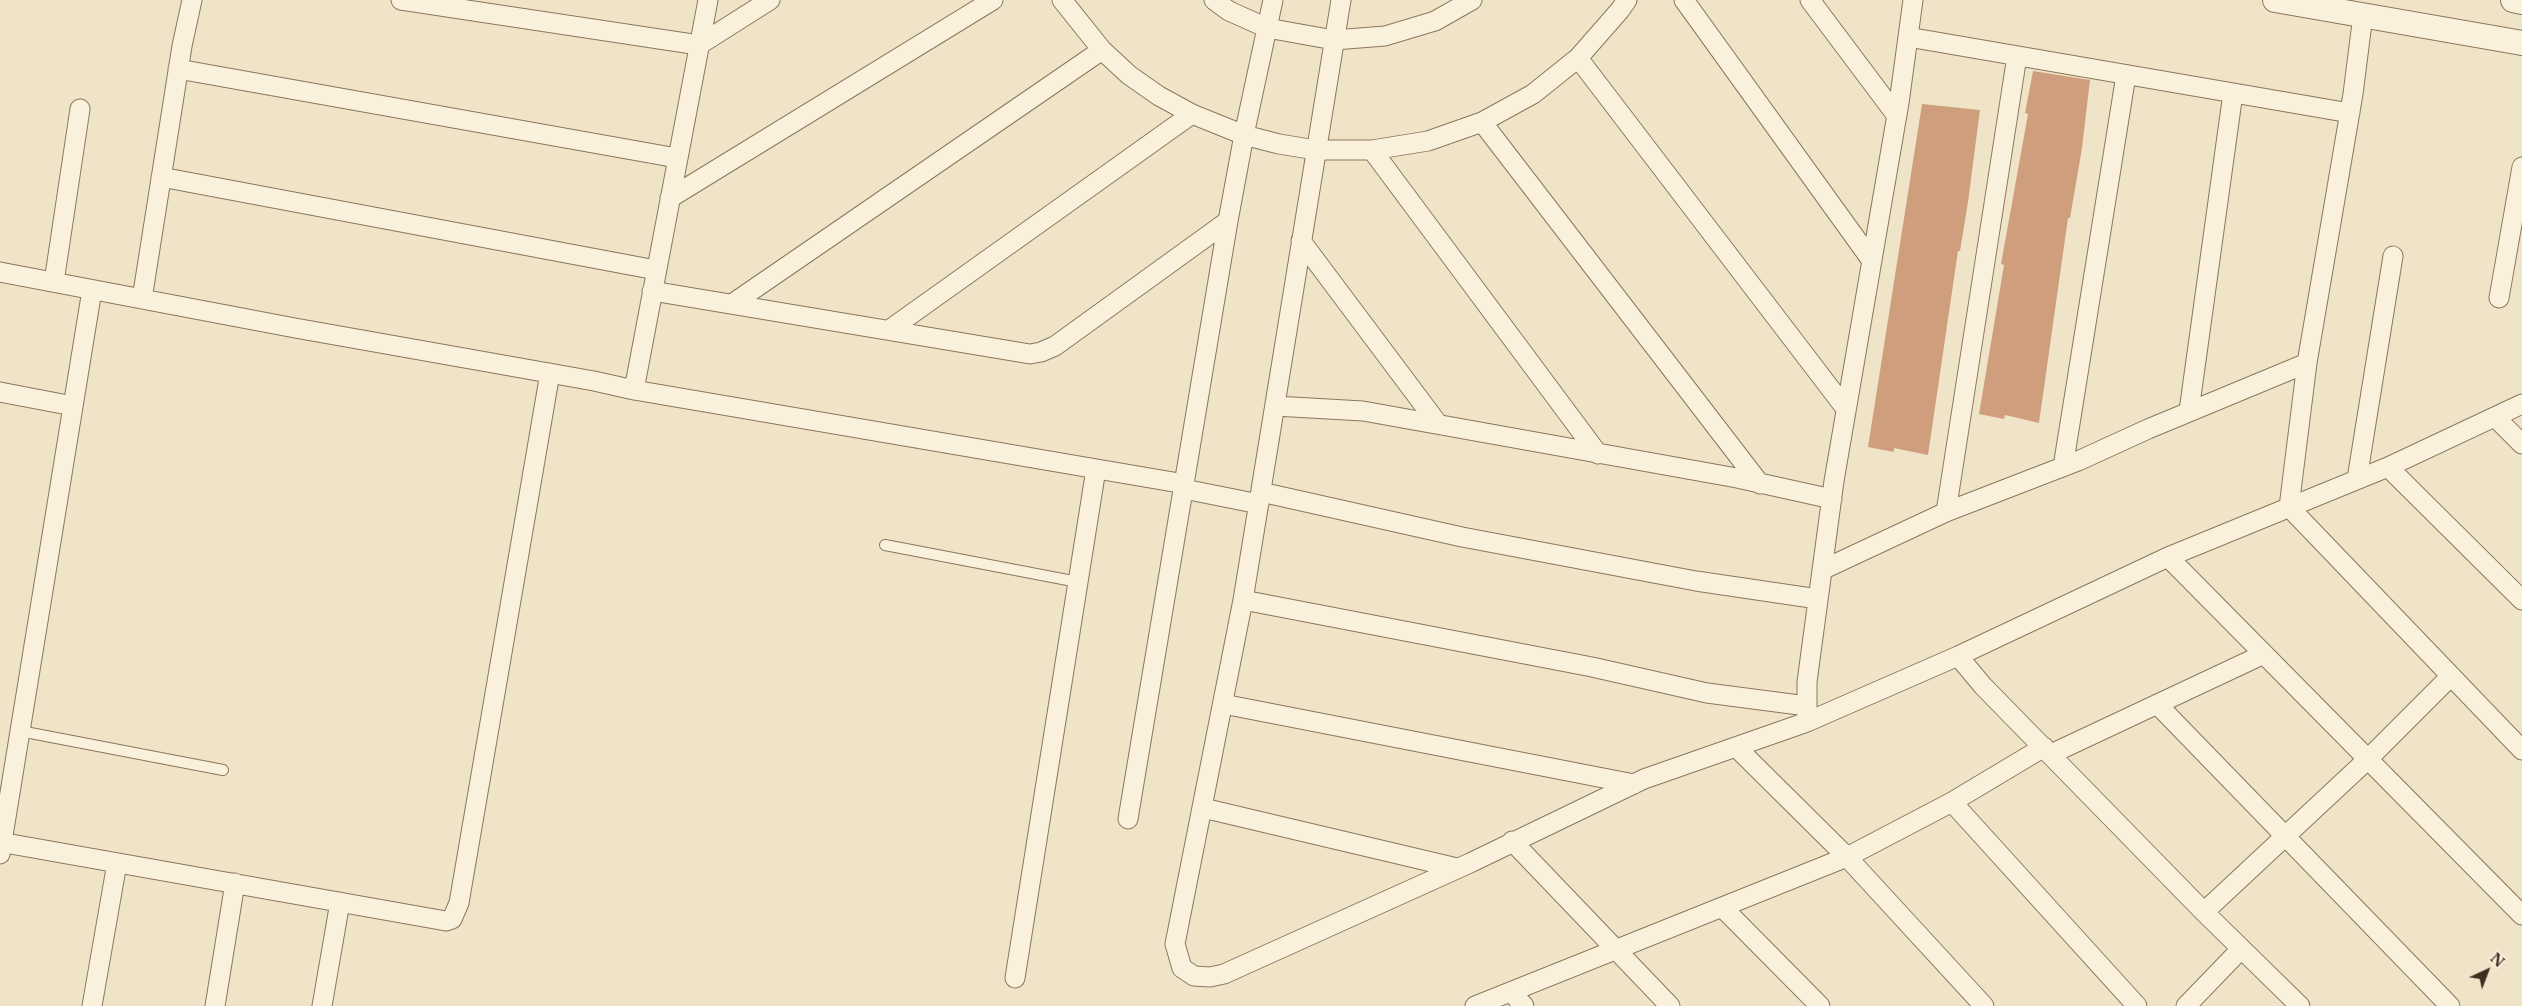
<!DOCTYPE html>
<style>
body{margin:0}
#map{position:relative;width:2522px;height:1006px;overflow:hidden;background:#f0e4c8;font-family:"Libre Baskerville",serif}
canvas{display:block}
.north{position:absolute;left:2462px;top:946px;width:50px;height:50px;-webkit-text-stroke:4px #f7eed8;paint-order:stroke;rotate:43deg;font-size:14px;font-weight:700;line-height:20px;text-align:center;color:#3d2e20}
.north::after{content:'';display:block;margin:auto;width:18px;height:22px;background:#3d2e20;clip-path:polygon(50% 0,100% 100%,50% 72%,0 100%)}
</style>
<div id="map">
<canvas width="2522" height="1006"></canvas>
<div class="north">N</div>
</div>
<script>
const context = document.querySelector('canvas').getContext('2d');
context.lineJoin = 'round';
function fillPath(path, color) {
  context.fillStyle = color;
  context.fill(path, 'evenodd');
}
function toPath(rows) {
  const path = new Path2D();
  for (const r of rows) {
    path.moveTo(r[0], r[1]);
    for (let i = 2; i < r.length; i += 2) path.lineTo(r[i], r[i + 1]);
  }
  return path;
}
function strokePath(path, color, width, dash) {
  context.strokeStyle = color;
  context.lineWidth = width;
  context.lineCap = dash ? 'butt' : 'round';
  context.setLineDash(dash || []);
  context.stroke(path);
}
const building = toPath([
 [2033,71,2090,80,2082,148,2070,218,2068,218,2039,423,2005,415,2004,419,1979,414,2004,265,2001,264,2028,114,2025,113],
 [1922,104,1980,110,1968,202,1960,251,1958,251,1928,455,1894,448,1894,452,1868,447]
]);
const service = toPath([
 [885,545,1078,582],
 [20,731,223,770]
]);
const minor = toPath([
 [401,0,699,45,770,0],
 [708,0,634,390,1185,484],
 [1062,0,1102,50,1129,75,1159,96,1192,114,1244,135,1279,144,1316,150,1372,150,1428,141,1482,122,1533,94,1578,58,1620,10,1627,0],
 [1214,0,1229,11,1267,28,1334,40,1385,36,1435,21,1472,0],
 [1341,0,1243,600,1175,944,1182,968,1194,976,1210,977,1224,974,1470,863,1644,779,1807,722,1958,656,1983,686,2204,912,2300,1006],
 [1684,0,1872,261],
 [1810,0,1897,116],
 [2363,15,2353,94,2307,363,2289,507,2522,750],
 [1908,37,2350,113],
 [1578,58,1846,409],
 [178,69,677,158],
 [1482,122,1760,484],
 [1372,150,1598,454],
 [161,177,656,270],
 [670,198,993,0],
 [1301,241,1438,424],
 [0,272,295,328,594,381,634,390],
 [54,282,80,109],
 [652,291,1030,354,1041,352,1055,346,1228,221],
 [2499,298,2522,167],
 [142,299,182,46,192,0],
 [732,304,1102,50],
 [889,330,1192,114],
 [0,392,73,406],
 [1275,406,1363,411,1737,478,1832,499],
 [2189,411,2233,93],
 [2495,417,2522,444],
 [2063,467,2126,75],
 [2388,467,2522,600],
 [2357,479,2393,256],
 [1184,489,1259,504],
 [1261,492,1462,537,1696,581,1818,599],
 [1946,512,2017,56],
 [2168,557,2522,915],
 [1822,570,1946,512,2078,461,2148,429,2307,363],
 [1243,600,1592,667,1707,693,1807,706],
 [1958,656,2168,557,2388,467,2522,404],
 [1223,704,1634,784],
 [2157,704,2450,1006],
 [1807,722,1807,682,1834,481,1899,103,1913,0],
 [1736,747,1847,857,1984,1006],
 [2044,747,1952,802,2137,1006],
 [2051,754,2264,654],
 [1203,808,1457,868],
 [1128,819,1228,221,1244,135,1273,0],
 [1512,841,1670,1006],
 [0,842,446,921,452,919,459,903,550,373],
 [0,854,92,290],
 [1722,907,1820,1006],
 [2204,912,2368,759,2451,676],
 [1015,978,1096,469],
 [1511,992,1524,1006],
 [92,1006,117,863],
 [215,1006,235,883],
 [322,1006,340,902],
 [1475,1006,1847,857,1952,802],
 [2186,1006,2241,949]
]);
const tertiary = toPath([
 [2275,0,2522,43],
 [2513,0,2522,2]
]);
fillPath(building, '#cf9f7d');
strokePath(service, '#8d765c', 12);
strokePath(minor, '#8d765c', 21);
strokePath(tertiary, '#8d765c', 26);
strokePath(service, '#faf1dc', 10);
strokePath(minor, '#faf1dc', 19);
strokePath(tertiary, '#faf1dc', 24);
</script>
